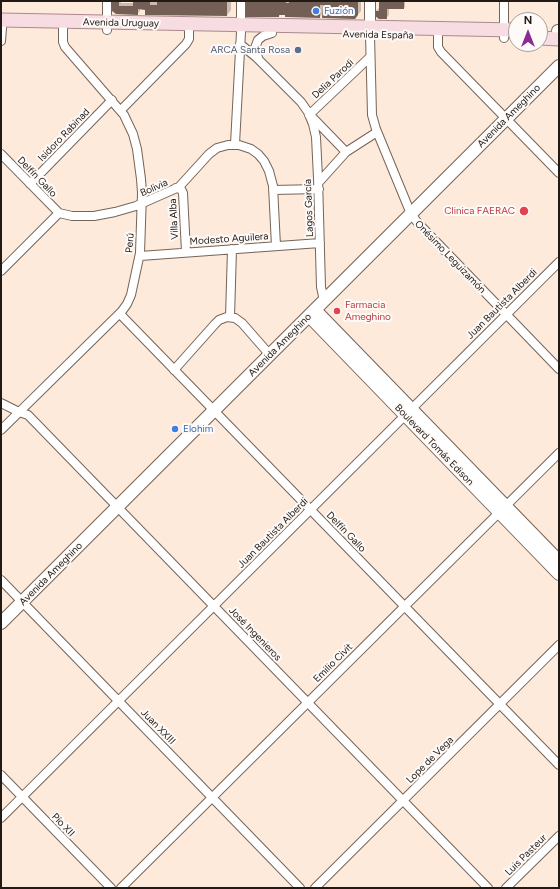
<!DOCTYPE html>
<meta charset="utf-8">
<style>
body{margin:0}
#map{position:relative;width:560px;height:889px;overflow:hidden;background:#feeadb;font-family:Figtree,sans-serif}
canvas{display:block}
.frame{position:absolute;inset:0;border:2px solid #211a15;pointer-events:none}
.north{position:absolute;left:508px;top:12px;width:40px;height:40px;box-sizing:border-box;background:#fefaf8;border:1px solid #a6a09d;border-radius:50%;rotate:0deg;font-size:11px;font-weight:700;line-height:16px;text-align:center;color:#211a15}
.north::after{content:'';display:block;margin:auto;width:14px;height:18px;background:#8a2b94;clip-path:polygon(50% 0,100% 100%,50% 72%,0 100%)}
</style>
<div id="map">
<canvas width="560" height="889"></canvas>
<div class="frame"></div>
<div class="north">N</div>
</div>
<script>
const context = document.querySelector('canvas').getContext('2d');
context.lineJoin = 'round';
function fillPath(path, color) {
  context.fillStyle = color;
  context.fill(path, 'evenodd');
}
function toPath(rows) {
  const path = new Path2D();
  for (const r of rows) {
    path.moveTo(r[0], r[1]);
    for (let i = 2; i < r.length; i += 2) path.lineTo(r[i], r[i + 1]);
  }
  return path;
}
function strokePath(path, color, width, dash) {
  context.strokeStyle = color;
  context.lineWidth = width;
  context.lineCap = dash ? 'butt' : 'round';
  context.setLineDash(dash || []);
  context.stroke(path);
}
function write(font, color, halo, rows, align = 'center') {
  context.font = font + ' Figtree,sans-serif';
  context.lineWidth = 4;
  context.setLineDash([]);
  context.textBaseline = 'middle';
  context.strokeStyle = halo;
  context.fillStyle = color;
  for (const [text, x, y, turn = 0] of rows) {
    context.save();
    context.translate(x, y);
    context.rotate((+turn || 0) * Math.PI / 180);
    context.textAlign = isNaN(turn) ? turn : align;
    if (halo) context.strokeText(text, 0, 0);
    context.fillText(text, 0, 0);
    context.restore();
  }
}
const shadow = toPath([
 [113,1,121,1,121,3,134,3,134,1,153,1,153,2,158,2,158,1,231,1,231,10,227,15,140,8,140,11,137,14,116,13],
 [246,1,361,1,361,11,355,18,323,13,320,17,281,14,279,16],
 [380,1,405,1,405,7,404,8,389,8,389,15,386,18,376,11,379,8]
]);
const building = toPath([
 [112,1,119,1,119,6,133,6,133,1,150,1,150,5,157,5,157,1,182,1,182,2,187,2,187,1,227,1,227,16,145,15,145,10,138,9,138,15,116,14,112,11],
 [245,1,286,1,286,3,289,3,289,1,345,1,345,2,351,2,351,1,358,1,358,15,355,19,322,18,323,5,320,5,320,18,285,17,285,15,279,15,279,17,245,17],
 [379,1,404,1,404,9,387,9,387,19,379,19,375,16,375,11,379,11]
]);
const minor = toPath([
 [107,30,107,1],
 [370,35,372,115,376,129,411,214,418,223,559,369],
 [438,36,438,47,441,52,559,173],
 [504,38,504,1],
 [1,41,2,28],
 [240,44,256,57,301,102,308,112,313,124,316,137,318,178,321,287,324,301],
 [258,58,255,48,258,40,263,36,272,33],
 [121,110,186,44,189,39,189,31],
 [309,115,370,57],
 [313,118,346,152],
 [235,144,241,32,241,1],
 [1,154,59,213],
 [319,182,346,152,377,132],
 [30,184,112,100],
 [176,188,181,189,183,193,186,252],
 [273,190,319,189],
 [59,213,72,216,94,216,115,212,136,206,179,187,209,154,217,148,228,145,239,145,251,149,258,154,264,161,269,171,273,186,276,246],
 [140,256,320,243],
 [1,271,59,213],
 [120,314,559,765],
 [230,317,232,249],
 [174,370,215,324,219,320,227,317,235,318,242,323,270,355],
 [1,403,19,412,28,415,488,888],
 [1,430,122,311,127,304,131,295,140,253,142,193,141,179,137,149,133,134,124,115,65,47,63,42,63,29],
 [1,580,300,888],
 [1,775,111,888],
 [1,818,559,262],
 [121,888,559,453],
 [315,888,559,645],
 [506,888,559,836]
]);
const tertiary = toPath([
 [370,35,370,1]
]);
const secondary = toPath([
 [558,31,559,32],
 [315,310,559,561],
 [309,316,559,574],
 [1,623,559,66]
]);
const primary = toPath([
 [1,20,516,30],
 [540,38,559,39]
]);
const markers = [
 [316,11,4,"#3f7fe0"],
 [298,50,4,"#5c6f8a"],
 [524,211,5,"#e0444e"],
 [337,311,4,"#e0444e"],
 [175,429,4,"#3f7fe0"]
];
const shopNames = [
 ["Fuzión",324,11],
 ["Elohim",183,429]
];
const streetNames = [
 ["Avenida Uruguay",121,23,1],
 ["Avenida España",378,35,1],
 ["Delia Parodi",333,79,-43],
 ["Avenida Ameghino",509,116,-45],
 ["Isidoro Rabinad",64,135,-46],
 ["Delfín Gallo",37,177,46],
 ["Bolivia",154,188,-24],
 ["Lagos García",309,208,-92],
 ["Villa Alba",174,219,-93],
 ["Modesto Aguilera",229,239,-4],
 ["Perú",130,243,-86],
 ["Onésimo Leguizamón",450,257,46],
 ["Juan Bautista Alberdi",502,304,-45],
 ["Avenida Ameghino",280,345,-45],
 ["Boulevard Tomás Edison",434,445,46],
 ["Delfín Gallo",346,532,46],
 ["Juan Bautista Alberdi",273,533,-45],
 ["Avenida Ameghino",51,574,-45],
 ["José Ingenieros",255,634,46],
 ["Emilio Civit",333,663,-45],
 ["Juan XXIII",158,727,46],
 ["Lope de Vega",430,760,-45],
 ["Pío XII",63,825,46],
 ["Luis Pasteur",526,855,-45]
];
const serviceNames = [
 ["ARCA Santa Rosa",290,50]
];
const healthNames = [
 ["Clinica FAERAC",515,211],
 ["Farmacia",345,305,"left"],
 ["Ameghino",345,317,"left"]
];
fillPath(shadow, '#0003');
fillPath(building, '#735f56');
strokePath(minor, '#756458', 10);
strokePath(tertiary, '#756458', 12);
strokePath(secondary, '#756458', 14);
strokePath(primary, '#a98a8e', 15);
strokePath(minor, '#fff', 8);
strokePath(tertiary, '#fff', 10);
strokePath(secondary, '#fff', 12);
strokePath(primary, '#f7dde2', 13);
for (const [x, y, r, color] of markers) {
  const dot = new Path2D();
  dot.arc(x, y, r, 0, 2 * Math.PI);
  context.fillStyle = color;
  context.fill(dot);
  strokePath(dot, '#fefaf8', 1.5);
}
write('10px', '#366cbe', '#fefaf8', shopNames, 'left');
write('10px', '#211a15', '#fefaf8', streetNames);
write('10px', '#4e5e75', '#fefaf8', serviceNames, 'right');
write('10px', '#be3a42', '#fefaf8', healthNames, 'right');
</script>
